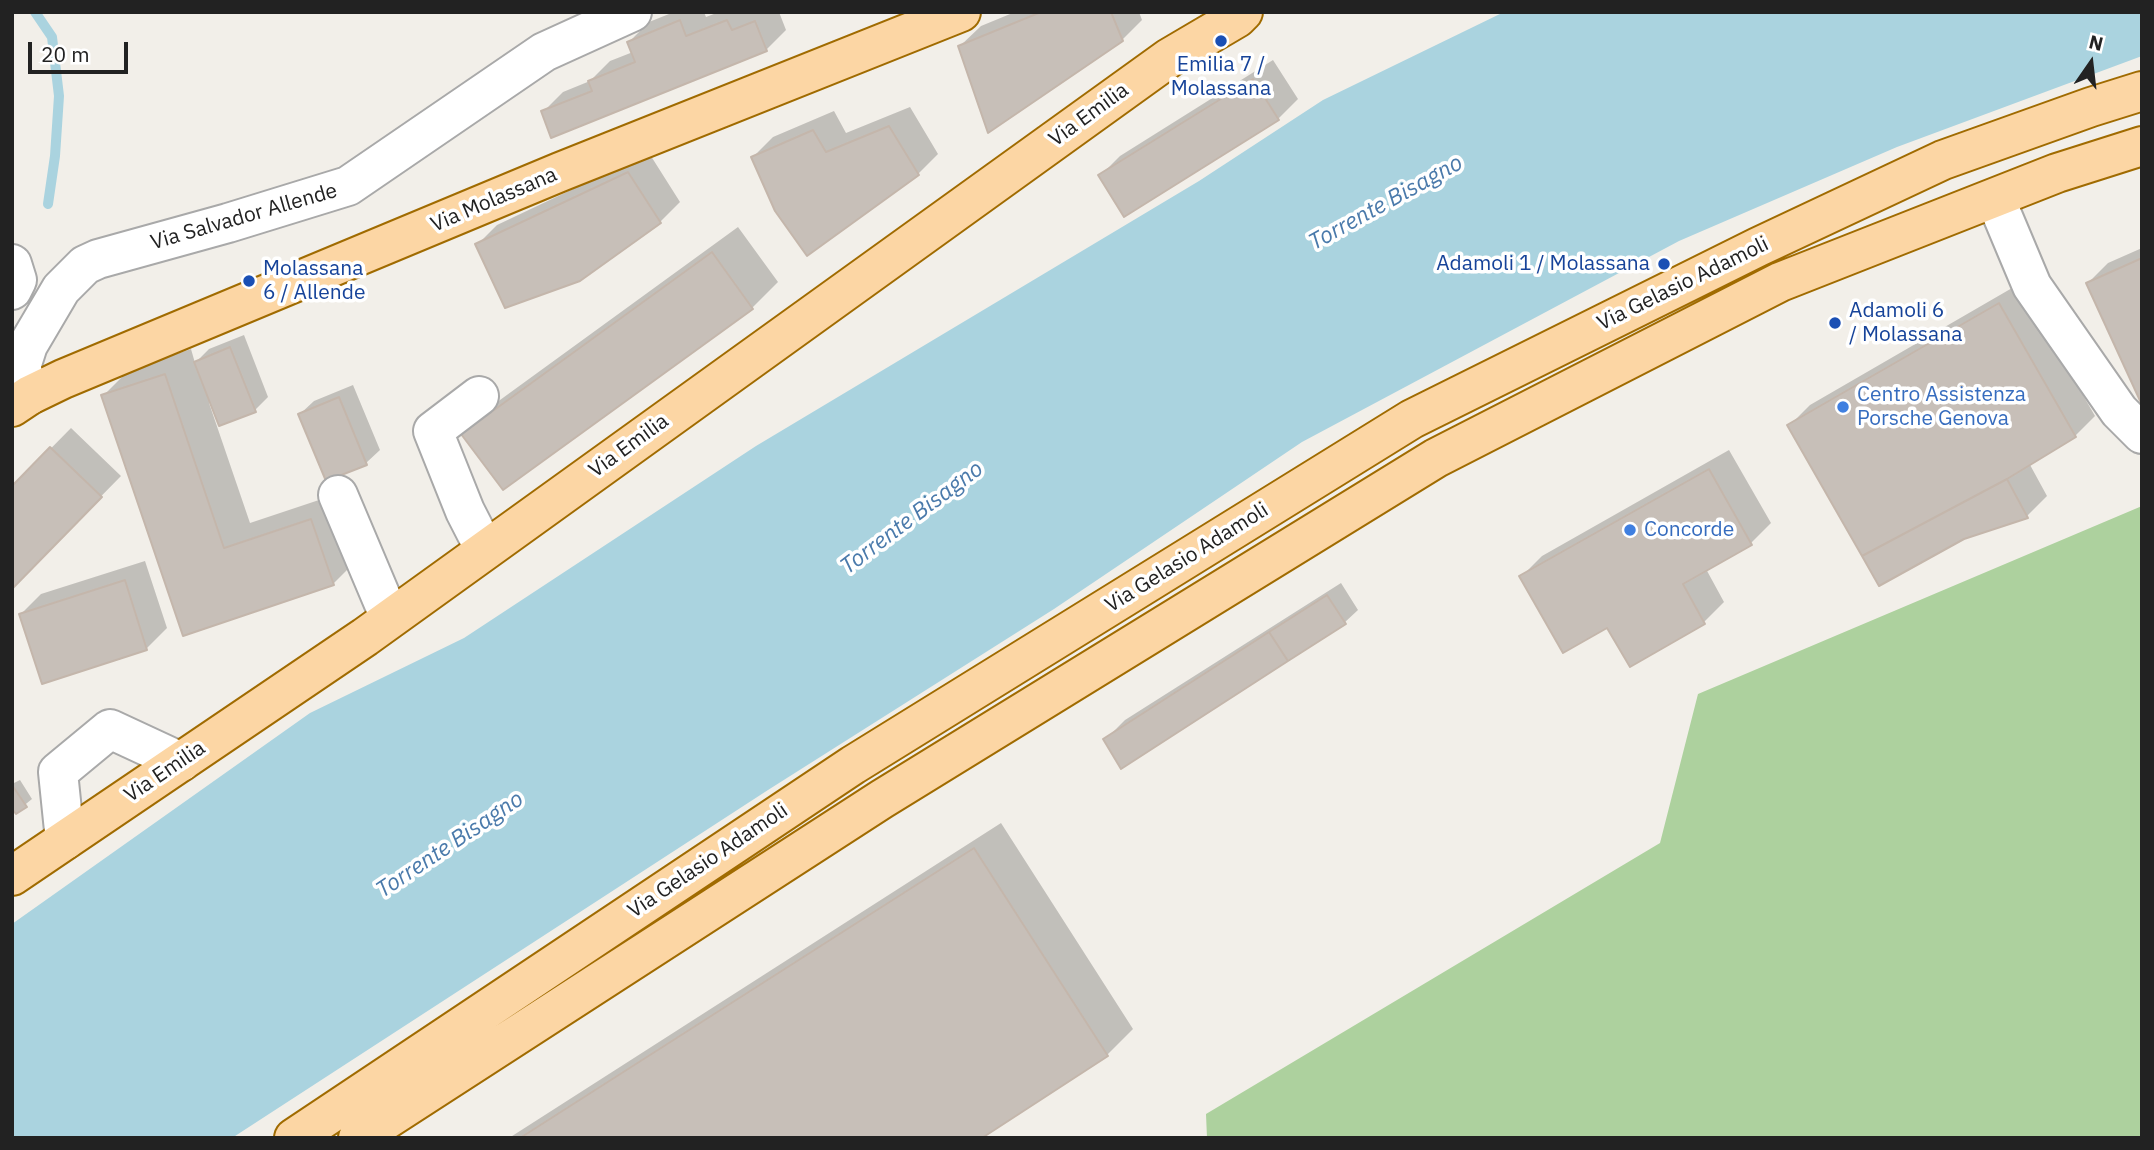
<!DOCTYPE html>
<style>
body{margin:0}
#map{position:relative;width:2154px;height:1150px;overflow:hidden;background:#f2efe9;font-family:"IBM Plex Sans",sans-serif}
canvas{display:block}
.frame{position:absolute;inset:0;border:14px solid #222;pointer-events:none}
.north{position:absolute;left:2056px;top:28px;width:70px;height:70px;-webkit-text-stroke:5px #fff;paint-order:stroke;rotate:14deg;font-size:19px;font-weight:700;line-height:28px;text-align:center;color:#222}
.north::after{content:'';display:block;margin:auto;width:24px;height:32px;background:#222;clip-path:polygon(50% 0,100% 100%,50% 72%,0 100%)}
.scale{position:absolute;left:28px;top:42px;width:100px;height:32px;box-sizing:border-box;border:4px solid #222;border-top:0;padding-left:9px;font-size:21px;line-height:24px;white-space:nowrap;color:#222;-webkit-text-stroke:5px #fff;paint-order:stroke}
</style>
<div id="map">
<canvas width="2154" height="1150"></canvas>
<div class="frame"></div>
<div class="north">N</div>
<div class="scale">20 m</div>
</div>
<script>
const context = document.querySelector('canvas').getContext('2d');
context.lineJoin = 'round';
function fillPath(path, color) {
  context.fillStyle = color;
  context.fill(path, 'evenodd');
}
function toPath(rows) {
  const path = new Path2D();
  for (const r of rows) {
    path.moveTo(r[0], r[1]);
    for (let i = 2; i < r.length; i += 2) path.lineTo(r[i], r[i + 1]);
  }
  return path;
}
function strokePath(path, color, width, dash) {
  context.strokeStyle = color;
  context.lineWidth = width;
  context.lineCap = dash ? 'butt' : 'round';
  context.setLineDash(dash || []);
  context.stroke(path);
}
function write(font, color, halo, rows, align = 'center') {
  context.font = font + ' "IBM Plex Sans",sans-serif';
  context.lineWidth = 7;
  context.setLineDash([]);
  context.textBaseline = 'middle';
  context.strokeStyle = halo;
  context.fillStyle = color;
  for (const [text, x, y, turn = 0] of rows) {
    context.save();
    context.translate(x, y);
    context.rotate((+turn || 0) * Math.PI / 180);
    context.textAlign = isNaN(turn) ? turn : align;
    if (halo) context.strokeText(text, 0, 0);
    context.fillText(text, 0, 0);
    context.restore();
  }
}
const forest = toPath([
 [2142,506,2142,1138,1207,1138,1206,1114,1660,843,1698,694]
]);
const water = toPath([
 [1504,12,2142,12,2142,56,1897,147,1679,241,1302,442,1054,609,768,790,232,1138,12,1138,12,924,310,713,464,638,756,446,1199,181,1323,100]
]);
const shadow = toPath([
 [674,12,704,12,706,17,719,12,779,12,786,30,766,50,543,112,563,92,590,81,610,61,633,52,629,42,649,22],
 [1015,12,1139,12,1142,20,1122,40,960,46,981,26],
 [1273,60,1298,99,1278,119,1100,176,1120,156],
 [910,107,938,154,918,174,753,157,773,137,834,111,846,133],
 [649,153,680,202,660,222,477,245,497,225],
 [738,227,778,282,752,308,463,434,489,408],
 [2142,248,2142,400,2088,283,2108,263],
 [2019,284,2095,416,2075,436,2029,463,2047,496,2027,516,1963,538,1790,425,1810,405],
 [244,335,268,397,255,410,209,403,250,523,337,494,359,558,333,584,184,634,103,396,129,370,191,349,195,363,209,349],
 [353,385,380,450,366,463,327,479,300,414,314,401],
 [71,428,121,476,12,587,12,488],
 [1729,450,1771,523,1751,543,1706,569,1724,602,1704,622,1630,664,1608,625,1522,576,1542,556],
 [145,561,167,628,147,648,43,681,21,614,41,594],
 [1341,583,1358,610,1344,623,1105,740,1125,720],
 [20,780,32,799,16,812,12,806,12,784],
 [1001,823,1133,1029,1107,1055,979,1138,509,1138]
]);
const stream = toPath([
 [35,12,52,37,59,96,55,156,48,204]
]);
const building = toPath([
 [1041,12,1111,12,1123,41,988,133,958,46,1041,12],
 [680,20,686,36,727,20,732,30,755,21,767,51,551,138,541,111,592,91,588,81,635,62,627,42,680,20],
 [1253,79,1279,120,1124,217,1098,175,1253,79],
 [889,126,919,175,807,256,775,211,751,157,813,130,826,152,889,126],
 [628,172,661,223,580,281,505,308,475,244,628,172],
 [712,252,753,309,503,490,461,434,712,252],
 [2142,258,2142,405,2086,283,2142,258],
 [1999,303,2076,437,2007,479,1862,556,1787,425,1999,303],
 [230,347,256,412,219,426,194,362,230,347],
 [165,374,224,548,311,519,334,585,183,636,101,395,165,374],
 [339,397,367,465,326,481,298,414,339,397],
 [50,447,102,497,12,589,12,486,50,447],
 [1709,469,1752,545,1683,584,1705,624,1630,667,1607,628,1563,653,1519,576,1709,469],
 [2007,479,2028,518,1964,539,1879,586,1862,556,2007,479],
 [125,580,147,650,42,684,19,614,125,580],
 [1327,595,1346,624,1288,661,1269,632,1327,595],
 [1269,632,1288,661,1121,769,1103,739,1269,632],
 [12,785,27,807,16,814,12,809,12,785],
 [974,848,1108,1056,982,1138,520,1138,974,848]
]);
const minor = toPath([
 [1995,198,2032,286,2119,411,2142,434],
 [12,264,17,280,12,290],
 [30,395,21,367,28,345,61,289,85,265,98,259,228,223,348,186,544,52,632,12],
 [479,396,433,431,465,511,485,550],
 [338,495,390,618],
 [65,840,58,772,110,729,181,762]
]);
const major = toPath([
 [12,407,30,395,63,379,560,172,961,12],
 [12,876,365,637,1169,58,1237,18,1243,12],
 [294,1138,853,765,1412,419,1758,247,1943,160,2091,107,2142,91],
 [358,1138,882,799,1436,458,1780,282,2057,173,2142,146]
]);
const markers = [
 [1221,41,7,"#1a4fb4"],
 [1664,264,7,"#1a4fb4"],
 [249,281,7,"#1a4fb4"],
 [1835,323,7,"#1a4fb4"],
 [1843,407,7,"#3f7fe0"],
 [1630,530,7,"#3f7fe0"]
];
const transitNames = [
 ["Emilia 7 /",1221,65,"center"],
 ["Molassana",1221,89,"center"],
 ["Adamoli 1 / Molassana",1650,264,"right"],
 ["Molassana",263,269],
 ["6 / Allende",263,293],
 ["Adamoli 6",1849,311],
 ["/ Molassana",1849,335]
];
const streetNames = [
 ["Via Emilia",1089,115,-36],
 ["Via Molassana",494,200,-23],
 ["Via Salvador Allende",244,217,-16],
 ["Via Gelasio Adamoli",1683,284,-26],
 ["Via Emilia",629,446,-36],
 ["Via Gelasio Adamoli",1187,558,-32],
 ["Via Emilia",165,772,-34],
 ["Via Gelasio Adamoli",708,861,-34]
];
const shopNames = [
 ["Centro Assistenza",1857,395],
 ["Porsche Genova",1857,419],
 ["Concorde",1644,530]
];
const waterNames = [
 ["Torrente Bisagno",1386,203,-29],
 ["Torrente Bisagno",912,518,-37],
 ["Torrente Bisagno",450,845,-34]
];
fillPath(forest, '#add19e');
fillPath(water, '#aad3df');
fillPath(shadow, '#0003');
strokePath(stream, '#aad3df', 10);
fillPath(building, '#c7bfb8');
strokePath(building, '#c4b6ab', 2);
strokePath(minor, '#a9a9a9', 42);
strokePath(major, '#a06b00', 42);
strokePath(minor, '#fff', 38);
strokePath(major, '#fcd6a4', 38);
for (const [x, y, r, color] of markers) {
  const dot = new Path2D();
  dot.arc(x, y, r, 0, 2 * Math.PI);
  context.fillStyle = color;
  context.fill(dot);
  strokePath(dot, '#fff', 2.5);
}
write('21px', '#164399', '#fff', transitNames, 'left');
write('21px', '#222', '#fff', streetNames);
write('21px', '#366cbe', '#fff', shopNames, 'left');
write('italic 23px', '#4a7aab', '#fff', waterNames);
</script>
